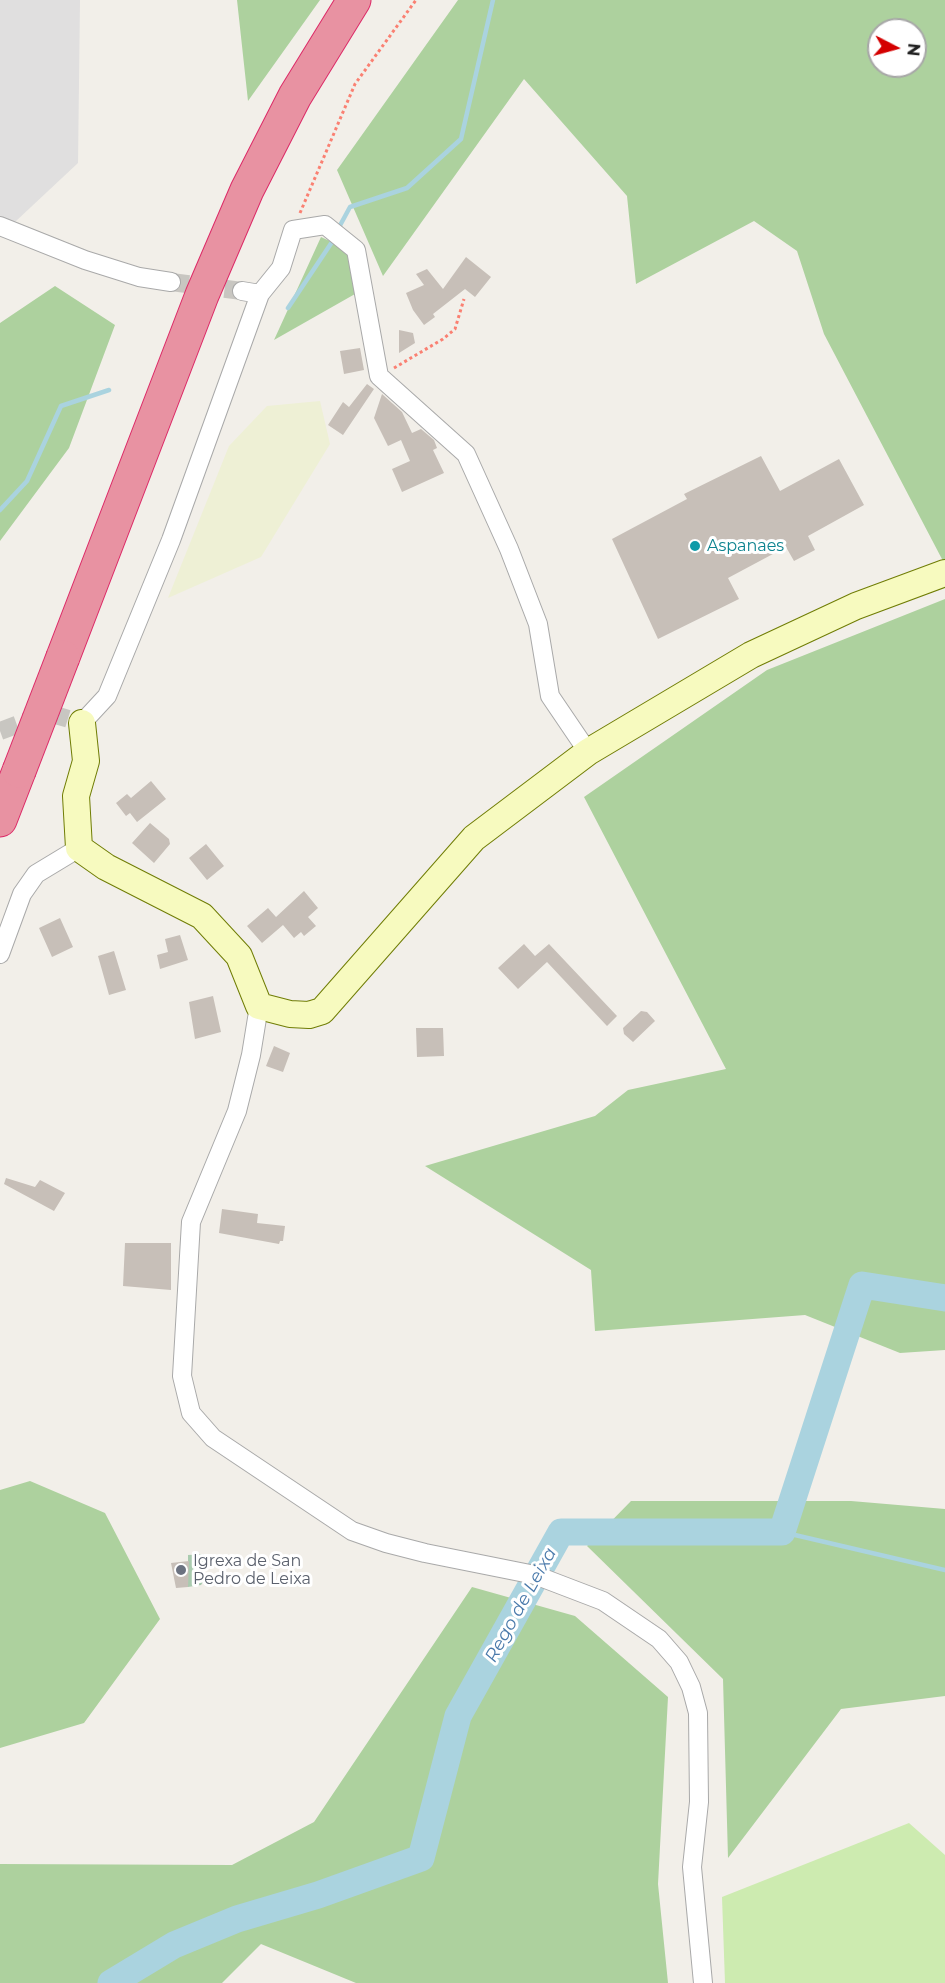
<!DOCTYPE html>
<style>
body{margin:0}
#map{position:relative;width:945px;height:1983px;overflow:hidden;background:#f2efe9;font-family:Montserrat,sans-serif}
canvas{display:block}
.north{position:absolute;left:867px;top:18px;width:60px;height:60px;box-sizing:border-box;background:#fff;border:2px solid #a7a7a7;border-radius:50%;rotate:96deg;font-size:16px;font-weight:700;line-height:24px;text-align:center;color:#222}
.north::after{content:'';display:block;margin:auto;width:21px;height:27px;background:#d40000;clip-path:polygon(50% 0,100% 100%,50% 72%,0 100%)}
</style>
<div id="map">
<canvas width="945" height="1983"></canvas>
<div class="north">N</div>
</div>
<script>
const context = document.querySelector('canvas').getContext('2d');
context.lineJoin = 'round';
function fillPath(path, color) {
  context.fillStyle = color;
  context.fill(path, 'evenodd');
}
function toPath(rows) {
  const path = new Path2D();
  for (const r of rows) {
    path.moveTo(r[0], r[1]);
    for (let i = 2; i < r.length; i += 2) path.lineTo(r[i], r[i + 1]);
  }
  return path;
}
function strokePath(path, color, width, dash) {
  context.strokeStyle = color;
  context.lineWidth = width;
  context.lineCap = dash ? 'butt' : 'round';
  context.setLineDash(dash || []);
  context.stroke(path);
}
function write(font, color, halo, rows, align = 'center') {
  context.font = font + ' Montserrat,sans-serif';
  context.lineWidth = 6;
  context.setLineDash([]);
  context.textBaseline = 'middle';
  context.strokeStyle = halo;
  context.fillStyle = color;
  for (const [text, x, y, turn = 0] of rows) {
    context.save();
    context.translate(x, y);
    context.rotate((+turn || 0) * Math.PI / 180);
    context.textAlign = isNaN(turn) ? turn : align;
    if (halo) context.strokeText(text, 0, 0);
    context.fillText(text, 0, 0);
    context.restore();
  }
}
const residential = toPath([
 [0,0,80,0,78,163,0,236]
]);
const farmland = toPath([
 [320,401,330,444,261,557,168,598,229,446,267,406]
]);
const grass = toPath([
 [909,1823,945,1855,945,1983,725,1983,722,1897]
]);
const forest = toPath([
 [237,0,320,0,248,101],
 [458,0,945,0,945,559,943,561,824,334,797,251,754,221,636,284,627,196,524,79,383,276,337,170],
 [879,30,915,30,915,66,879,66],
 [321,237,347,249,355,294,274,340],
 [55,286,115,325,69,448,0,541,0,323],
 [945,599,945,1350,900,1353,805,1315,595,1331,591,1270,425,1166,595,1116,628,1090,726,1069,584,797,767,670],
 [30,1481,105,1513,160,1619,84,1723,0,1748,0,1490],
 [631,1501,851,1501,945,1509,945,1696,841,1709,728,1858,723,1679,587,1546],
 [472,1587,575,1616,668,1697,658,1884,668,1983,356,1983,261,1944,222,1983,0,1983,0,1864,232,1865,314,1822]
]);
const cemetery = toPath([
 [204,1554,203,1582,201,1585,188,1587,188,1555]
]);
const stream = toPath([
 [337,231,350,207,407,188,461,139,493,0],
 [288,308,334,239],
 [0,510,27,481,61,406,109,390],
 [782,1532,945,1570]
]);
const river = toPath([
 [111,1983,174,1945,237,1919,318,1895,421,1858,458,1716,561,1532,782,1532,862,1285,945,1298]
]);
const building = toPath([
 [466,257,491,277,475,297,465,289,433,314,435,317,424,325,413,310,406,293,424,285,416,274,427,269,443,289],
 [399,330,413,333,415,343,399,353],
 [360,348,364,370,344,374,340,351],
 [367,384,374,389,343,435,328,425,343,402,349,407],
 [382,394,402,412,412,433,421,429,434,440,437,448,433,450,444,473,402,492,392,469,410,461,401,440,388,446,374,418],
 [761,456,780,491,839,459,864,505,808,536,815,550,794,561,786,547,728,578,739,599,658,639,612,539,687,499,684,494],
 [151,781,166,799,137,822,130,813,126,816,116,803,127,794,131,798],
 [150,823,169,839,170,844,154,863,132,843],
 [206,844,224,866,207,880,189,858],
 [304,891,318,908,308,917,316,926,304,936,301,932,294,938,283,925,262,943,247,926,268,908,276,917],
 [60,918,73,947,52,957,39,928],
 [180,935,188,960,160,969,157,955,168,952,165,939],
 [524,944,535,956,549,944,617,1016,607,1026,547,962,518,989,498,968],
 [114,951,126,990,109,995,98,956],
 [213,996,221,1032,195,1039,189,1002],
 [641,1011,647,1012,655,1021,633,1042,624,1034,623,1028],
 [416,1028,443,1028,444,1056,417,1057],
 [274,1046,290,1053,283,1072,266,1066],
 [6,1178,35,1187,40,1180,65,1193,54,1211,4,1184],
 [222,1209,258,1214,257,1223,285,1226,283,1241,280,1241,279,1244,219,1233],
 [125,1243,171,1243,171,1290,123,1286],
 [189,1561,188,1587,176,1588,171,1563]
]);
const streetTunnel = toPath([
 [171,282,242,291],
 [0,731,49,713,82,723]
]);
const path = toPath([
 [300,213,355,84,416,0],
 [394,368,443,339,455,329,464,299]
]);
const street = toPath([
 [0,226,85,260,139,277,171,282],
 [260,294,281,268,293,230,325,225,356,250,379,376,466,454,509,549,538,624,550,696,588,752],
 [82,723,107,696,171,540,260,294,242,291],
 [0,954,22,894,36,874,79,848],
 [259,1006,251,1055,237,1111,191,1222,182,1376,191,1413,213,1438,352,1531,386,1543,425,1553,535,1575,603,1601,659,1639,679,1662,691,1687,698,1713,699,1802,692,1867,703,1983]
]);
const secondary = toPath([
 [82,723,86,761,76,796,79,848,106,867,202,916,239,956,259,1006,290,1014,309,1015,322,1011,474,838,588,752,751,655,856,606,945,573]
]);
const highway = toPath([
 [63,657,202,295,247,190,295,96,354,0],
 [0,820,19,771]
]);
const highwayBridge = toPath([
 [19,771,63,657]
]);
const markers = [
 [695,546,6,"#0f9aa8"],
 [181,1570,6,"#6b7280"]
];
const cultureNames = [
 ["Aspanaes",707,546]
];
const worshipNames = [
 ["Igrexa de San",193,1561],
 ["Pedro de Leixa",193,1579]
];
const waterNames = [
 ["Rego de Leixa",521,1605,-61]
];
fillPath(residential, '#e0dfdf');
fillPath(farmland, '#eef0d5');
fillPath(grass, '#cdebb0');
fillPath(forest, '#add19e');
fillPath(cemetery, '#aacbaf');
strokePath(stream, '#aad3df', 4.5);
strokePath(river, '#aad3df', 27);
fillPath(building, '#c7bfb8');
strokePath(streetTunnel, '#c8c6c1', 18, [18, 9]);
strokePath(street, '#a9a9a9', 20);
strokePath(secondary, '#707d05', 28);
strokePath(highway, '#dc2a67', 35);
strokePath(path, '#fa8072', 3, [3, 3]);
strokePath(street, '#fff', 18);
strokePath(secondary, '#f7fabf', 26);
strokePath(highway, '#e892a2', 33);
strokePath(highwayBridge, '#dc2a67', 35, []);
strokePath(highwayBridge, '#e892a2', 33);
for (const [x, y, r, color] of markers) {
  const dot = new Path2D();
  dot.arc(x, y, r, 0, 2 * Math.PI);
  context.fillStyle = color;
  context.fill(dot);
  strokePath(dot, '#fff', 2);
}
write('16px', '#0d838f', '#fff', cultureNames, 'left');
write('16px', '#5b616d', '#fff', worshipNames, 'left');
write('italic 18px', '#4a7aab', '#fff', waterNames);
</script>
